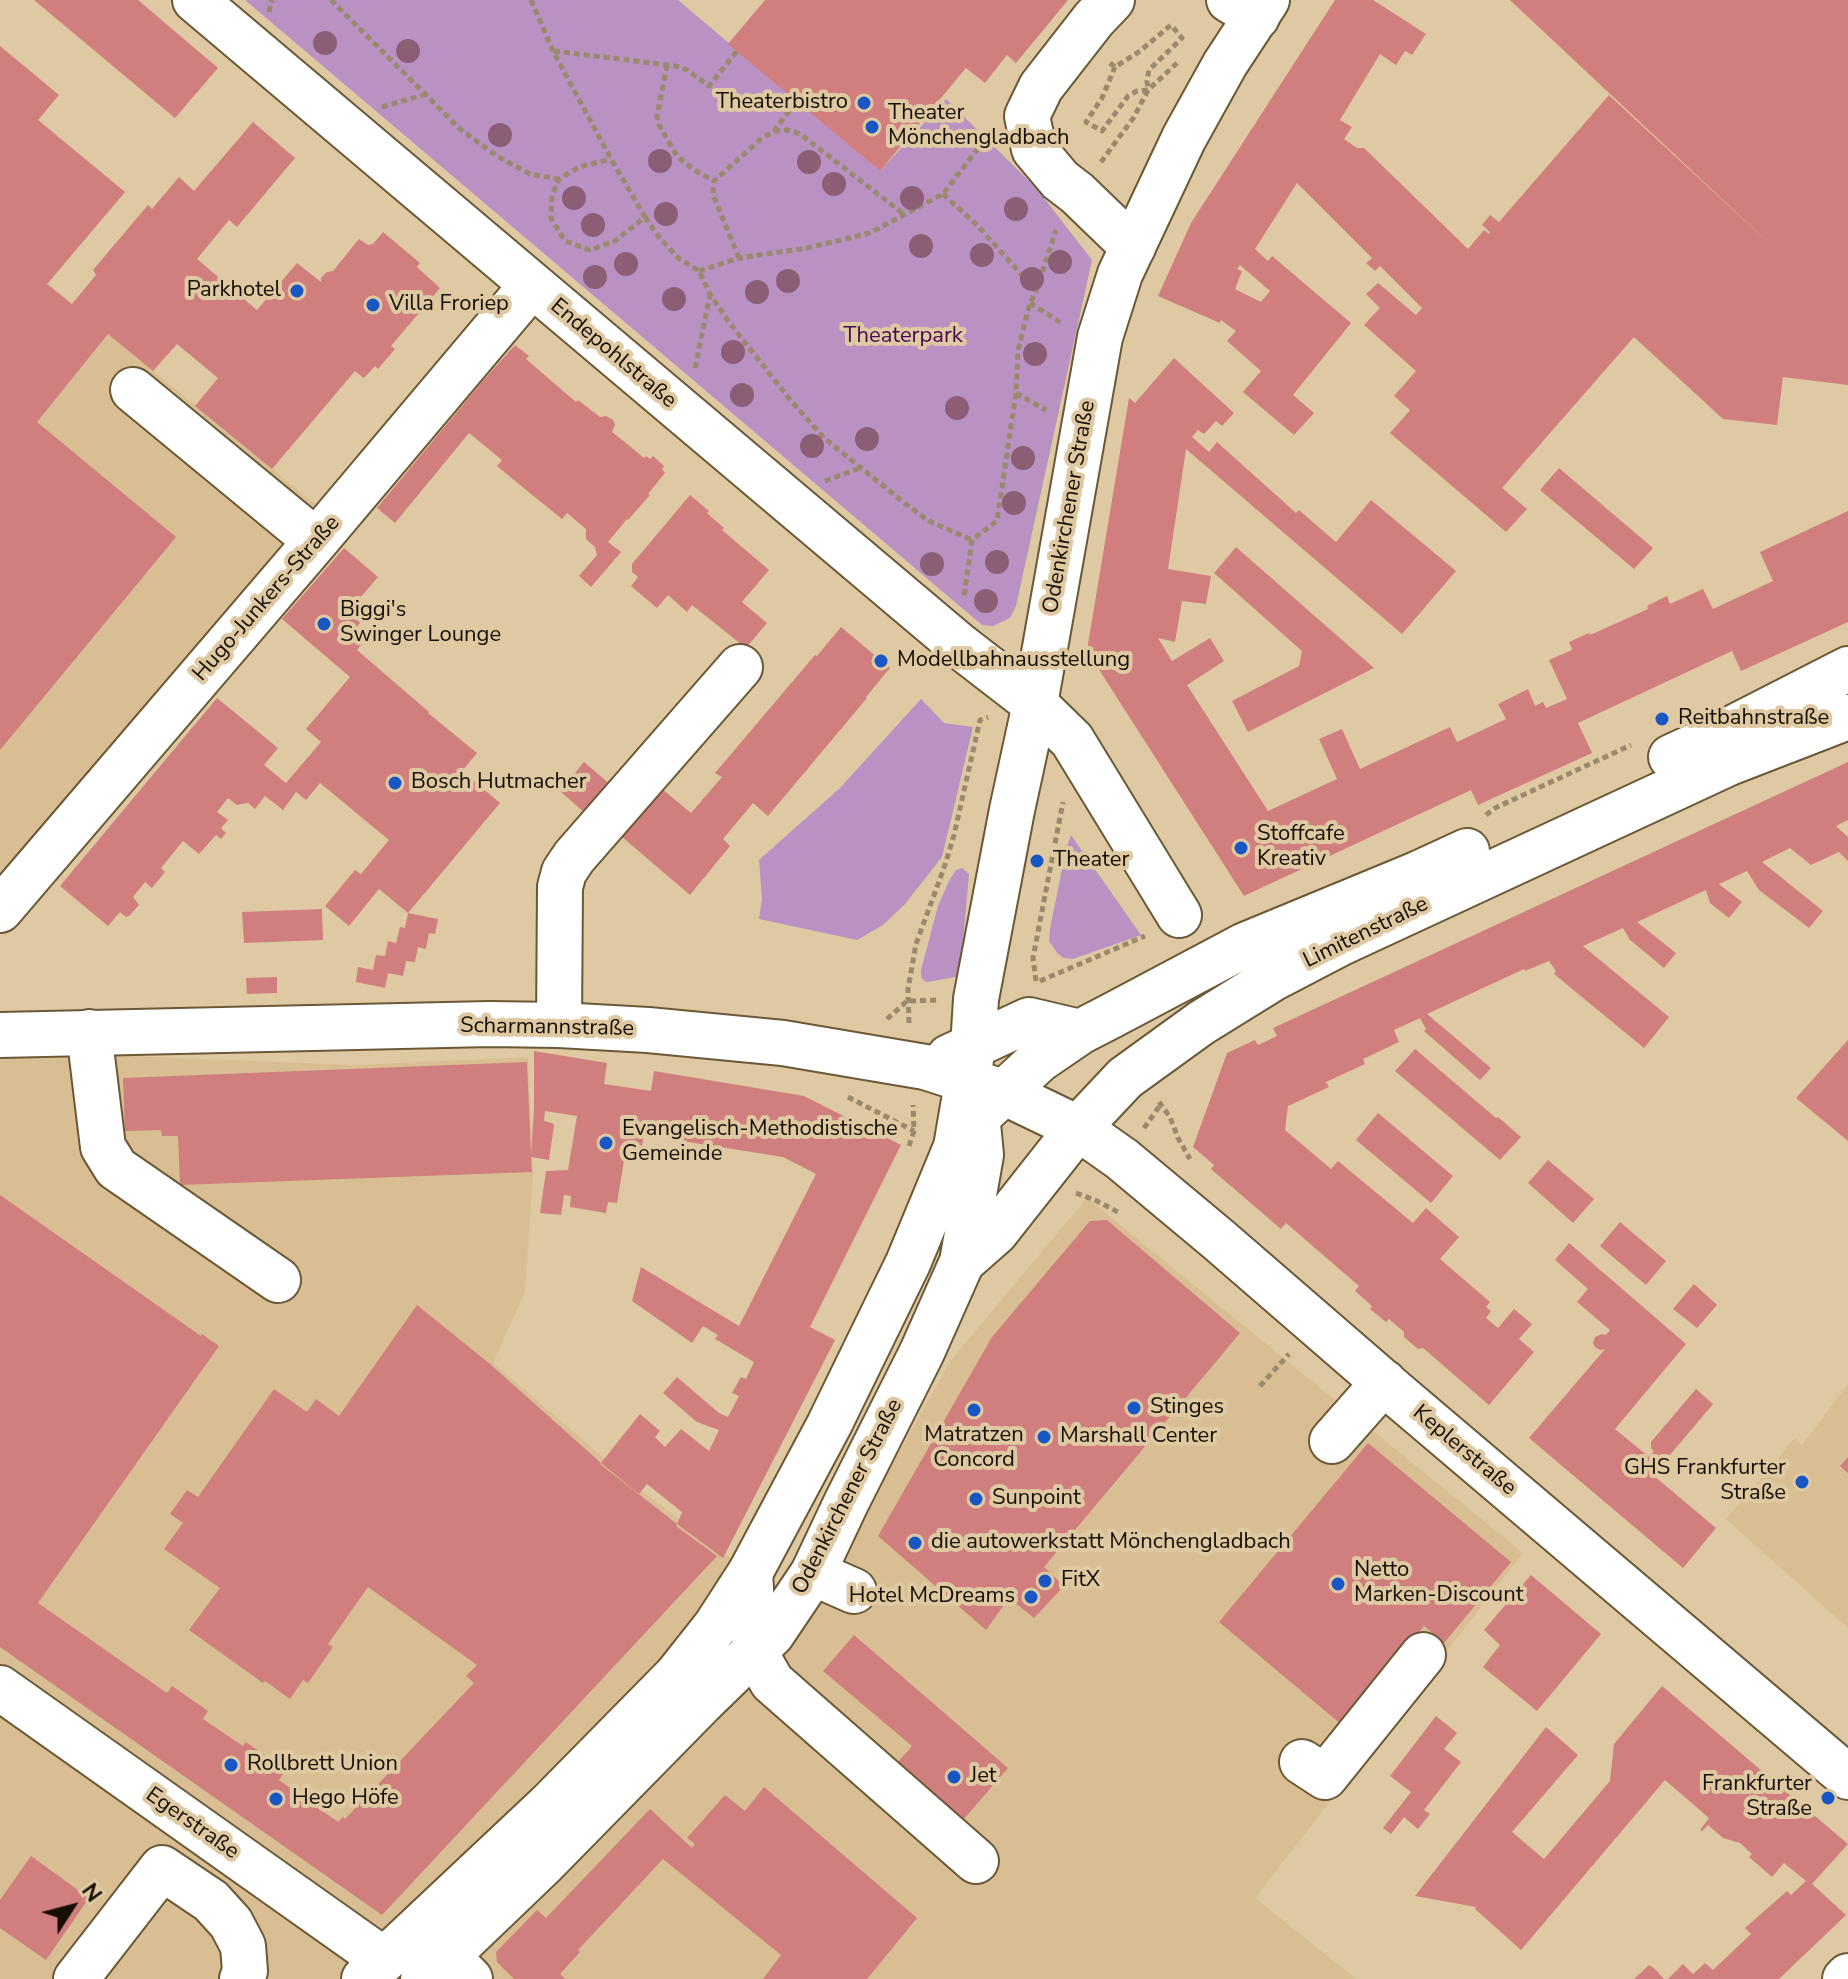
<!DOCTYPE html>
<meta charset="utf-8">
<style>
body{margin:0}
#map{position:relative;width:1848px;height:1979px;overflow:hidden;background:#dfc9a3;font-family:"Nunito Sans",sans-serif}
canvas{display:block}
.north{position:absolute;left:32px;top:1867px;width:80px;height:80px;-webkit-text-stroke:6px #dfc9a3;paint-order:stroke;rotate:54deg;font-size:22px;font-weight:700;line-height:32px;text-align:center;color:#160e03}
.north::after{content:'';display:block;margin:auto;width:28px;height:36px;background:#160e03;clip-path:polygon(50% 0,100% 100%,50% 72%,0 100%)}
</style>
<div id="map">
<canvas width="1848" height="1979"></canvas>
<div class="north">N</div>
</div>
<script>
const context = document.querySelector('canvas').getContext('2d');
context.lineJoin = 'round';
function fillPath(path, color) {
  context.fillStyle = color;
  context.fill(path, 'evenodd');
}
function toPath(rows) {
  const path = new Path2D();
  for (const r of rows) {
    path.moveTo(r[0], r[1]);
    for (let i = 2; i < r.length; i += 2) path.lineTo(r[i], r[i + 1]);
  }
  return path;
}
function strokePath(path, color, width, dash) {
  context.strokeStyle = color;
  context.lineWidth = width;
  context.lineCap = dash ? 'butt' : 'round';
  context.setLineDash(dash || []);
  context.stroke(path);
}
function write(font, color, halo, rows, align = 'center') {
  context.font = font + ' "Nunito Sans",sans-serif';
  context.lineWidth = 8;
  context.setLineDash([]);
  context.textBaseline = 'middle';
  context.strokeStyle = halo;
  context.fillStyle = color;
  for (const [text, x, y, turn = 0] of rows) {
    context.save();
    context.translate(x, y);
    context.rotate((+turn || 0) * Math.PI / 180);
    context.textAlign = isNaN(turn) ? turn : align;
    if (halo) context.strokeText(text, 0, 0);
    context.fillText(text, 0, 0);
    context.restore();
  }
}
const built = toPath([
 [0,89,125,192,48,284,334,520,0,910],
 [0,1051,356,1065,528,1057,533,1174,525,1292,493,1363,646,1494,807,1616,951,1360,1087,1198,1523,1553,1255,1898,1356,1979,416,1979,388,1959,368,1979,0,1979],
 [1848,1384,1848,1628,1726,1519,1795,1438,1802,1445]
]);
const green = toPath([
 [245,0,678,0,880,171,946,99,1037,189,1092,260,1016,606,1010,618,993,626,982,625],
 [921,699,944,723,973,727,942,857,905,904,883,925,857,940,759,919,762,899,759,860,840,788],
 [1071,835,1141,935,1073,959,1064,958,1058,954,1049,941,1050,929,1066,850],
 [962,868,969,874,960,976,928,982,924,981,921,977,921,970,938,906,949,881,956,870]
]);
const building = toPath([
 [34,0,138,0,218,68,175,118],
 [765,0,1068,0,1016,63,1007,55,985,83,966,68,880,171,728,44],
 [1335,0,1373,0,1426,34,1412,55,1405,51,1396,65,1380,54,1340,120,1352,127,1344,139,1357,148,1364,148,1468,249,1484,230,1489,234,1490,232,1482,225,1490,215,1499,222,1609,95,1773,247,1510,0,1848,0,1848,385,1783,377,1777,425,1723,419,1634,337,1502,488,1527,509,1506,532,1390,433,1410,410,1394,396,1416,371,1364,325,1380,308,1366,294,1378,283,1416,315,1422,308,1380,266,1375,271,1366,263,1372,258,1297,183,1255,249,1268,261,1272,256,1351,323,1293,395,1314,413,1294,435,1243,392,1261,371,1227,341,1236,331,1221,320,1220,323,1158,296,1191,223],
 [1240,265,1270,291,1261,302,1235,289,1242,271,1237,269],
 [0,46,59,95,38,120,125,192,47,284,72,304,96,275,93,270,148,205,152,209,179,177,194,191,253,122,295,158,237,227,229,220,197,259,257,310,297,263,321,282,321,278,327,272,333,271,359,239,368,245,373,244,383,232,420,263,417,267,440,288,391,346,395,349,378,369,375,366,364,378,355,371,272,469,195,406,218,378,177,344,153,371,108,334,37,422,176,537,0,750],
 [515,345,529,356,526,359,576,402,578,400,600,417,606,416,613,420,615,425,612,432,626,443,644,458,646,456,650,459,653,456,664,466,662,469,665,473,648,494,650,495,628,520,627,519,608,542,621,552,591,587,579,576,597,555,595,547,586,539,586,529,567,513,562,519,531,494,497,466,502,460,469,433,395,523,377,508,481,383],
 [1174,358,1234,413,1222,426,1216,421,1204,434,1198,430,1192,437,1209,452,1217,442,1296,513,1299,510,1336,542,1371,500,1456,571,1402,634,1186,449,1168,569,1211,576,1206,604,1182,601,1175,642,1158,638,1172,661,1210,638,1224,661,1187,685,1268,811,1337,779,1319,739,1342,729,1360,769,1450,727,1457,742,1506,719,1498,704,1528,689,1535,706,1543,702,1546,708,1567,699,1549,660,1572,650,1569,642,1589,633,1590,635,1648,609,1647,606,1667,596,1670,604,1703,589,1713,609,1773,581,1760,552,1848,511,1848,622,1741,671,1732,651,1578,723,1592,753,1478,805,1471,790,1244,896,1089,654,1088,644,1129,398,1135,403],
 [1559,468,1653,548,1634,569,1540,490],
 [690,495,709,511,707,513,724,528,722,530,769,570,742,602,767,623,746,648,692,605,687,612,668,595,657,608,631,586,638,577,632,572,632,564],
 [1236,547,1374,668,1248,732,1232,701,1299,666,1302,651,1214,573],
 [344,548,378,577,354,605,366,616,355,629,365,637,365,640,357,650,429,712,428,713,477,753,462,771,500,803,408,913,379,889,349,926,325,906,355,870,361,874,389,840,320,783,306,800,296,792,283,810,265,796,255,809,248,803,237,805,228,798,217,812,228,820,221,828,226,833,221,839,216,835,199,854,183,841,161,868,165,872,152,888,145,882,133,897,139,905,129,916,126,917,120,912,108,926,60,886,217,698,278,748,264,765,286,783,321,742,306,729,350,677,282,619],
 [841,627,890,668,866,697,867,698,768,816,753,803,723,839,730,846,690,895,622,837,662,789,691,813,722,777,715,773,815,655,817,656],
 [584,762,611,785,586,814,560,791],
 [1848,762,1848,820,1836,826,1848,837,1848,861,1839,852,1811,865,1790,848,1762,862,1823,911,1809,928,1759,890,1747,871,1719,884,1742,902,1729,918,1710,903,1706,890,1637,922,1676,953,1664,968,1630,940,1623,928,1583,946,1669,1017,1644,1048,1554,974,1556,971,1549,961,1525,971,1524,969,1427,1014,1491,1068,1480,1080,1424,1031,1426,1029,1420,1018,1394,1030,1399,1042,1363,1059,1365,1064,1326,1082,1329,1087,1288,1106,1285,1130,1331,1169,1338,1161,1413,1223,1426,1208,1459,1237,1440,1259,1490,1302,1486,1307,1491,1311,1486,1318,1498,1328,1514,1309,1532,1324,1519,1339,1534,1352,1489,1405,1423,1348,1418,1349,1404,1337,1404,1332,1389,1319,1386,1322,1370,1309,1372,1306,1355,1291,1359,1286,1286,1223,1281,1229,1211,1169,1214,1165,1193,1147,1227,1053,1255,1040,1258,1045,1277,1036,1273,1028],
 [322,909,323,940,244,943,242,912],
 [408,913,438,919,435,934,429,933,426,949,418,947,415,962,406,961,403,976,388,973,385,988,356,982,358,967,373,970,376,955,385,956,388,941,396,943,400,927,405,928],
 [277,977,277,993,247,994,246,978],
 [1848,1040,1848,1141,1796,1098],
 [1415,1049,1496,1118,1498,1117,1521,1137,1500,1160,1395,1071],
 [534,1051,607,1063,604,1084,651,1091,654,1071,804,1096,901,1145,810,1327,835,1340,723,1558,677,1524,682,1512,647,1484,639,1494,601,1463,640,1414,660,1431,655,1437,665,1447,681,1429,709,1451,719,1430,697,1422,663,1393,677,1377,719,1413,728,1417,739,1396,732,1393,741,1377,746,1379,754,1362,715,1339,718,1335,703,1326,692,1343,632,1301,641,1267,739,1326,816,1174,783,1157,644,1135,642,1146,627,1143,617,1203,608,1202,606,1213,570,1207,571,1196,564,1195,561,1215,540,1213,546,1171,568,1170,577,1116,545,1111,544,1121,552,1123,554,1125,549,1160,531,1157,532,1172,180,1185,178,1136,162,1136,161,1130,125,1131,123,1078,527,1062,531,1154,534,1109],
 [1378,1113,1453,1176,1431,1203,1356,1140],
 [1548,1160,1594,1199,1573,1223,1528,1183],
 [0,1195,201,1336,202,1334,219,1346,38,1603,167,1693,172,1686,208,1711,203,1719,243,1746,246,1742,280,1766,277,1770,283,1774,279,1780,338,1822,343,1817,345,1819,474,1683,466,1676,477,1665,368,1587,328,1644,333,1647,308,1683,303,1680,290,1699,265,1681,263,1683,189,1630,220,1588,164,1549,183,1523,170,1514,187,1490,198,1497,274,1389,307,1412,316,1399,339,1416,417,1305,490,1364,601,1463,600,1464,677,1524,676,1526,717,1556,382,1915,0,1647],
 [1107,1220,1240,1333,1044,1567,1064,1586,1034,1618,1009,1598,986,1630,878,1536,992,1337,1090,1221],
 [1620,1222,1666,1261,1646,1285,1600,1246],
 [1569,1243,1686,1344,1615,1429,1649,1457,1654,1451,1651,1448,1651,1442,1696,1389,1713,1404,1653,1475,1716,1528,1683,1568,1529,1438,1605,1349,1600,1350,1595,1347,1593,1343,1595,1337,1602,1334,1606,1335,1610,1330,1577,1302,1588,1289,1555,1260],
 [1694,1284,1717,1305,1697,1328,1673,1309],
 [1368,1443,1511,1562,1444,1643,1424,1626,1342,1725,1219,1622],
 [1848,1457,1848,1473,1840,1466],
 [1531,1575,1601,1634,1537,1711,1483,1667,1500,1645,1484,1630],
 [854,1635,1008,1768,957,1827,903,1780,911,1773,898,1762,912,1746,823,1671],
 [1662,1686,1848,1844,1812,1884,1846,1915,1779,1979,1668,1979,1683,1964,1693,1974,1705,1963,1713,1970,1751,1934,1745,1928,1787,1891,1791,1895,1806,1881,1784,1863,1772,1877,1749,1857,1752,1854,1740,1843,1723,1838,1708,1825,1702,1831,1700,1830,1709,1818,1665,1780,1521,1950,1475,1909,1476,1907,1415,1896,1546,1727,1578,1755,1512,1832,1544,1859,1610,1781,1614,1744],
 [1436,1716,1457,1733,1444,1749,1461,1762,1424,1810,1430,1814,1418,1829,1404,1817,1391,1834,1383,1828,1411,1792,1390,1776],
 [764,1787,917,1918,867,1979,763,1979,781,1955,663,1859,578,1950,580,1952,560,1974,565,1979,514,1979,497,1962,496,1952,537,1910,546,1918,650,1809,692,1848,695,1844,687,1838,725,1795,745,1811],
 [31,1856,89,1898,46,1960,0,1928,0,1900],
 [1649,1965,1654,1968,1664,1979,1634,1979]
]);
const path = toPath([
 [331,0,460,129,497,156,530,174,558,179],
 [531,0,553,51,611,159,645,217,615,241,590,250,565,241,551,218,552,196,559,179,579,167,611,159],
 [269,12,272,0],
 [554,51,676,66,687,70,709,86,737,51],
 [1110,63,1115,67,1140,51,1171,25,1182,38,1149,70,1147,81,1148,90,1137,91,1128,96,1102,131,1086,122,1102,98,1115,67],
 [667,65,657,116,659,125,677,156,694,170,714,181],
 [382,107,423,95],
 [774,131,788,130,800,134,905,215],
 [1101,162,1134,117,1148,90,1177,63],
 [943,194,978,226,1036,291,1030,303,1018,350,1016,393,997,521,972,540,964,597],
 [645,217,658,236,678,258,699,271,710,294,728,321,792,402,824,438,907,505,929,521,972,540],
 [739,258,713,195,714,181,762,138,774,131,795,103],
 [699,271,739,258,807,248,870,233,943,194,990,133],
 [1036,291,1056,230],
 [1030,303,1063,324],
 [695,368,710,295],
 [1016,393,1046,410],
 [825,481,860,468],
 [1486,815,1495,808,1631,745],
 [1036,981,1033,958,1063,802],
 [1040,981,1145,936],
 [887,1019,907,1001,938,1000],
 [909,1023,908,989,916,944,945,865,954,835,980,720,988,717],
 [848,1097,914,1131],
 [1159,1102,1170,1117,1178,1138,1190,1159],
 [1144,1128,1161,1104],
 [909,1146,914,1131,913,1105],
 [1076,1193,1095,1200,1118,1212],
 [1260,1386,1289,1354]
]);
const minor = toPath([
 [195,0,960,646,1035,704,1072,740,1179,915],
 [1112,0,1094,19,1041,87,1027,116,1034,149,1060,180,1077,193,1133,247],
 [1229,0,1257,17],
 [133,390,316,541],
 [0,910,316,541,532,285],
 [559,1025,560,887,564,872,574,857,740,667],
 [89,1032,103,1147,116,1168,278,1280],
 [1078,1128,1122,1159,1219,1240,1398,1395,1848,1777],
 [1332,1441,1384,1382],
 [750,1573,755,1652,772,1682,976,1861],
 [813,1573,854,1591],
 [0,1688,384,1960],
 [1302,1762,1325,1777,1423,1655],
 [421,1930,470,1979],
 [76,1979,162,1868,211,1901,231,1923,243,1946,245,1971,242,1979],
 [1845,1979,1848,1976]
]);
const major = toPath([
 [1671,757,1719,735,1848,669],
 [0,1035,490,1024,559,1025,648,1030,783,1043,925,1067,1003,1092,1078,1128],
 [949,1057,1029,1020,1080,1032],
 [985,1110,1039,1060,1080,1032,1111,1016,1245,945,1417,874,1467,851],
 [962,1262,996,1232,1078,1128,1125,1078,1201,1023,1272,979,1341,943,1729,763,1848,717],
 [364,1979,550,1804,677,1675,715,1627,750,1573,829,1425,908,1263,956,1147,973,1048,976,999,1012,810,1035,704,1100,337,1120,274,1184,138,1225,64,1267,0],
 [423,1979,544,1863,701,1703,772,1634,813,1573,846,1503,922,1352,962,1262,981,1155,977,1114]
]);
const trees = [
 [325,43],
 [408,51],
 [500,135],
 [660,161],
 [809,162],
 [834,184],
 [574,198],
 [912,198],
 [1016,209],
 [666,214],
 [593,225],
 [921,246],
 [982,255],
 [1060,262],
 [626,264],
 [595,277],
 [1032,279],
 [788,281],
 [757,292],
 [674,299],
 [733,352],
 [1035,354],
 [742,395],
 [957,408],
 [867,439],
 [812,446],
 [1023,458],
 [1014,503],
 [997,562],
 [932,564],
 [986,601]
];
const markers = [
 [864,103,8,"#1857c3"],
 [872,127,8,"#1857c3"],
 [297,291,8,"#1857c3"],
 [373,305,8,"#1857c3"],
 [324,624,8,"#1857c3"],
 [881,661,8,"#1857c3"],
 [1662,719,8,"#1857c3"],
 [395,783,8,"#1857c3"],
 [1241,848,8,"#1857c3"],
 [1037,861,8,"#1857c3"],
 [606,1143,8,"#1857c3"],
 [1134,1408,8,"#1857c3"],
 [974,1410,8,"#1857c3"],
 [1044,1437,8,"#1857c3"],
 [1802,1482,8,"#1857c3"],
 [976,1499,8,"#1857c3"],
 [915,1543,8,"#1857c3"],
 [1045,1581,8,"#1857c3"],
 [1338,1584,8,"#1857c3"],
 [1031,1597,8,"#1857c3"],
 [231,1765,8,"#1857c3"],
 [954,1777,8,"#1857c3"],
 [1828,1798,8,"#1857c3"],
 [276,1799,8,"#1857c3"]
];
const poiNames = [
 ["Theaterbistro",848,103,"right"],
 ["Theater",888,114],
 ["Mönchengladbach",888,139],
 ["Parkhotel",281,291,"right"],
 ["Villa Froriep",389,305],
 ["Biggi's",340,611],
 ["Swinger Lounge",340,636],
 ["Modellbahnausstellung",897,661],
 ["Reitbahnstraße",1678,719],
 ["Bosch Hutmacher",411,783],
 ["Stoffcafe",1257,835],
 ["Kreativ",1257,860],
 ["Theater",1053,861],
 ["Evangelisch-Methodistische",622,1130],
 ["Gemeinde",622,1155],
 ["Stinges",1150,1408],
 ["Matratzen",974,1436,"center"],
 ["Concord",974,1461,"center"],
 ["Marshall Center",1060,1437],
 ["GHS Frankfurter",1786,1469,"right"],
 ["Straße",1786,1494,"right"],
 ["Sunpoint",992,1499],
 ["die autowerkstatt Mönchengladbach",931,1543],
 ["Netto",1354,1571],
 ["Marken-Discount",1354,1596],
 ["FitX",1061,1581],
 ["Hotel McDreams",1015,1597,"right"],
 ["Rollbrett Union",247,1765],
 ["Jet",970,1777],
 ["Frankfurter",1812,1785,"right"],
 ["Straße",1812,1810,"right"],
 ["Hego Höfe",292,1799]
];
const parkNames = [
 ["Theaterpark",903,337]
];
const streetNames = [
 ["Endepohlstraße",613,354,40],
 ["Odenkirchener Straße",1070,507,-80],
 ["Hugo-Junkers-Straße",267,599,-49],
 ["Limitenstraße",1366,933,-26],
 ["Scharmannstraße",547,1028,1],
 ["Keplerstraße",1464,1451,40],
 ["Odenkirchener Straße",848,1497,-63],
 ["Egerstraße",192,1824,35]
];
fillPath(built, '#d8be92');
fillPath(green, '#ba91c3');
fillPath(building, '#d07f7e');
strokePath(minor, '#6b5836', 48);
strokePath(major, '#6b5836', 48);
strokePath(path, '#9a896c', 5, [6, 4]);
strokePath(minor, '#fff', 44);
strokePath(major, '#fff', 44);
context.fillStyle = '#8b5e76';
for (const [x, y] of trees) {
  context.beginPath();
  context.arc(x, y, 12, 0, 2 * Math.PI);
  context.fill();
}
for (const [x, y, r, color] of markers) {
  const dot = new Path2D();
  dot.arc(x, y, r, 0, 2 * Math.PI);
  context.fillStyle = color;
  context.fill(dot);
  strokePath(dot, '#dfc9a3', 3);
}
write('22px', '#160e03', '#dfc9a3', poiNames, 'left');
write('22px', '#470752', '#dfc9a3', parkNames);
write('22px', '#160e03', '#dfc9a3', streetNames);
</script>
